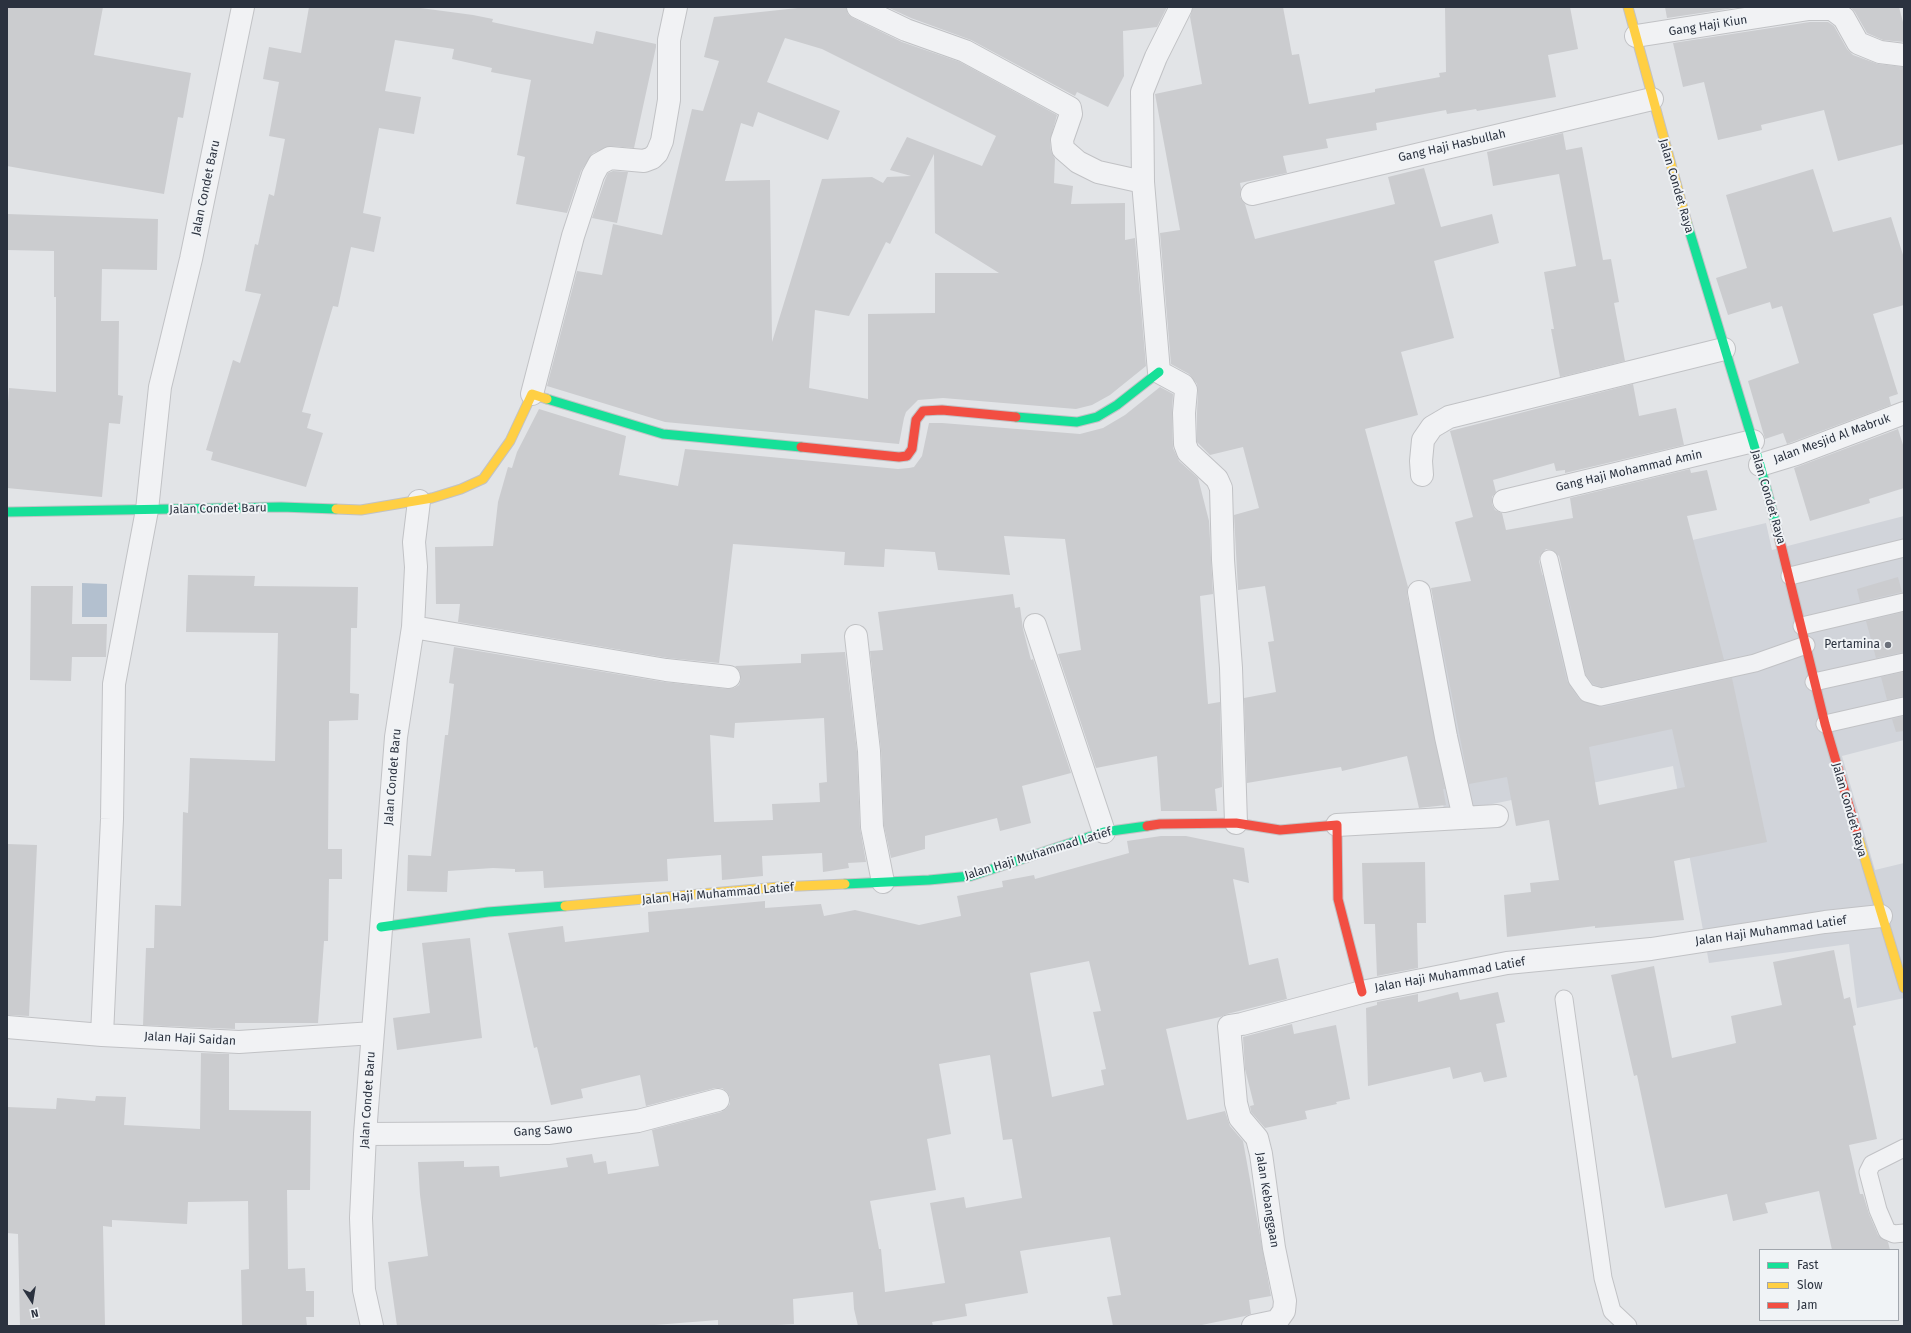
<!DOCTYPE html>
<style>
body{margin:0}
#map{position:relative;width:1911px;height:1333px;overflow:hidden;background:#e2e4e7;font-family:"Fira Sans",sans-serif}
canvas{display:block}
.frame{position:absolute;inset:0;border:8px solid #2b323f;pointer-events:none}
.legend{position:absolute;left:1759px;top:1249px;width:140px;height:72px;box-sizing:border-box;background:#f0f3f6;border:1px solid #a1a6ad;margin:0;padding:5px 7px;list-style:none;font-size:12px;color:#2b323f}
.legend li{display:flex;align-items:center;gap:8px;height:20px}
.legend b{width:20px;border:1px solid #a1a6ad}
.north{position:absolute;left:12px;top:1281px;width:40px;height:40px;-webkit-text-stroke:3px #f0f3f6;paint-order:stroke;rotate:168deg;font-size:11px;font-weight:700;line-height:16px;text-align:center;color:#2b323f}
.north::after{content:'';display:block;margin:auto;width:14px;height:18px;background:#2b323f;clip-path:polygon(50% 0,100% 100%,50% 72%,0 100%)}
</style>
<div id="map">
<canvas width="1911" height="1333"></canvas>
<div class="frame"></div>
<ul class="legend">
<li><b style="height:5px;background:#16e098"></b>Fast</li>
<li><b style="height:5px;background:#ffcf43"></b>Slow</li>
<li><b style="height:5px;background:#f24e42"></b>Jam</li>
</ul>
<div class="north">N</div>
</div>
<script>
const context = document.querySelector('canvas').getContext('2d');
context.lineJoin = 'round';
function fillPath(path, color) {
  context.fillStyle = color;
  context.fill(path, 'evenodd');
}
function toPath(rows) {
  const path = new Path2D();
  for (const r of rows) {
    path.moveTo(r[0], r[1]);
    for (let i = 2; i < r.length; i += 2) path.lineTo(r[i], r[i + 1]);
  }
  return path;
}
function strokePath(path, color, width, dash) {
  context.strokeStyle = color;
  context.lineWidth = width;
  context.lineCap = dash ? 'butt' : 'round';
  context.setLineDash(dash || []);
  context.stroke(path);
}
function write(font, color, halo, rows, align = 'center') {
  context.font = font + ' "Fira Sans",sans-serif';
  context.lineWidth = 4;
  context.setLineDash([]);
  context.textBaseline = 'middle';
  context.strokeStyle = halo;
  context.fillStyle = color;
  for (const [text, x, y, turn = 0] of rows) {
    context.save();
    context.translate(x, y);
    context.rotate((+turn || 0) * Math.PI / 180);
    context.textAlign = isNaN(turn) ? turn : align;
    if (halo) context.strokeText(text, 0, 0);
    context.fillText(text, 0, 0);
    context.restore();
  }
}
const built = toPath([
 [1904,516,1904,740,1842,756,1875,870,1904,863,1904,998,1857,1008,1849,944,1709,963,1673,766,1445,814,1404,607,1766,523,1772,550]
]);
const water = toPath([
 [82,583,107,584,107,617,82,617]
]);
const building = toPath([
 [7,7,103,7,94,55,191,73,183,118,178,117,164,194,7,166],
 [309,7,413,7,473,15,493,19,492,22,593,44,596,31,656,44,656,47,634,148,611,146,593,153,581,171,567,213,516,204,525,157,517,155,531,80,491,72,492,68,452,59,454,49,395,40,385,91,421,97,414,134,379,128,363,213,381,217,374,252,351,247,338,307,333,306,302,412,311,414,307,428,323,433,306,487,211,460,213,452,206,450,233,360,240,363,261,294,245,291,255,244,258,245,269,194,274,196,285,139,269,136,279,82,263,79,269,47,301,53],
 [807,7,846,7,848,14,853,18,902,42,960,62,1057,115,1050,141,1051,151,1055,159,1054,183,1073,186,1071,204,1125,203,1125,240,1135,238,1146,366,1110,395,1092,405,1076,409,943,398,918,400,906,412,904,418,899,444,665,422,547,386,577,271,602,275,613,224,662,235,692,109,703,111,719,61,704,57,714,17],
 [785,38,822,49,996,136,982,166,907,137,890,170,911,176,887,177,883,183,872,177,822,179,772,342,770,180,725,181,741,123,753,127,758,112,828,140,840,111,767,82],
 [934,154,935,233,999,273,935,273,935,313,868,314,868,399,809,388,815,310,849,316,886,242,890,244],
 [887,7,1167,7,1157,27,1123,31,1124,76,1108,107,1077,92,1075,96,971,40,911,18],
 [1193,7,1283,7,1292,55,1299,54,1309,104,1375,92,1375,89,1440,77,1439,73,1446,72,1445,7,1570,7,1578,49,1548,55,1556,97,1477,111,1476,109,1447,114,1446,110,1376,123,1377,130,1326,139,1328,148,1283,156,1287,173,1240,183,1241,188,1240,197,1245,204,1255,239,1395,204,1388,177,1424,168,1441,227,1492,214,1499,243,1434,261,1454,338,1401,352,1418,415,1365,429,1408,587,1407,594,1445,789,1443,789,1446,805,1419,808,1407,756,1342,771,1341,767,1247,783,1244,698,1276,692,1268,642,1274,641,1265,586,1238,590,1234,515,1259,508,1243,447,1210,455,1197,442,1197,413,1198,391,1197,384,1189,374,1171,364,1160,233,1180,230,1155,94,1202,84,1190,17],
 [1665,7,1741,7,1667,18],
 [1850,7,1899,7,1904,26,1904,42,1883,40,1867,33,1855,12],
 [1810,22,1828,22,1834,26,1847,49,1853,55,1878,64,1904,67,1904,144,1838,161,1824,110,1761,125,1762,130,1718,140,1704,82,1683,87,1673,43],
 [1563,133,1566,150,1582,147,1603,260,1611,259,1619,302,1614,303,1625,361,1560,377,1551,329,1554,329,1544,272,1576,266,1559,174,1493,186,1487,152],
 [1813,169,1833,232,1891,217,1904,258,1904,305,1873,314,1898,394,1889,397,1891,405,1787,444,1783,433,1765,439,1748,381,1799,363,1782,306,1772,309,1770,302,1728,315,1716,278,1747,268,1726,195],
 [613,171,628,172,617,223,592,218,605,180,608,173],
 [7,214,158,219,157,270,102,269,101,321,119,321,118,395,123,396,120,424,109,423,102,497,7,488,7,417,9,388,56,392,56,297,54,297,54,251,7,250],
 [1633,384,1639,416,1676,408,1684,445,1565,473,1565,470,1556,471,1554,463,1493,480,1496,492,1492,497,1492,504,1495,510,1502,513,1506,530,1573,518,1570,498,1690,469,1691,473,1707,470,1717,510,1687,516,1724,660,1601,687,1593,684,1586,675,1559,556,1552,550,1546,549,1540,556,1539,561,1567,681,1579,699,1584,702,1603,707,1732,678,1767,842,1674,861,1684,920,1595,928,1595,926,1507,937,1504,895,1531,892,1530,883,1559,880,1549,820,1516,826,1507,777,1469,784,1431,588,1471,581,1455,522,1473,517,1450,431],
 [1672,729,1685,787,1599,805,1589,747],
 [1160,387,1173,394,1172,413,1173,448,1179,461,1198,478,1209,521,1213,594,1200,596,1208,704,1220,702,1222,787,1215,789,1217,811,1161,811,1157,756,1096,768,1058,654,1081,650,1065,539,1004,536,1010,575,938,570,935,552,885,549,884,567,844,565,845,552,733,544,719,663,668,658,458,622,460,604,436,604,435,547,493,546,498,502,508,467,512,468,517,452,539,409,626,436,619,475,678,486,685,449,898,469,909,468,914,467,922,456,929,423,942,423,1080,434,1103,428,1125,415],
 [1898,429,1904,448,1904,488,1869,499,1870,503,1810,521,1794,468],
 [188,575,255,576,254,586,358,587,357,628,351,628,350,693,359,694,358,720,329,721,328,849,342,849,342,879,329,879,328,941,324,941,318,1023,235,1023,235,1029,143,1025,146,948,154,948,155,905,181,906,183,812,188,813,190,758,275,761,278,633,186,632],
 [1898,577,1902,592,1860,602,1857,589],
 [31,586,73,586,72,624,107,624,106,657,72,657,71,681,30,680],
 [1013,594,1015,608,1020,607,1023,629,1031,660,1033,659,1071,773,1022,786,1031,823,1000,831,997,818,925,836,925,849,891,858,884,826,881,750,870,651,883,650,878,612],
 [1904,612,1904,652,1876,658,1866,621],
 [454,647,664,682,728,689,734,688,739,685,741,679,740,672,735,666,801,663,801,654,845,652,857,752,860,828,866,862,848,863,849,868,823,872,822,853,762,856,763,876,722,880,721,855,667,859,668,881,544,888,543,871,515,872,515,869,493,868,448,871,447,892,407,891,408,855,431,856,445,735,448,735,454,684,449,683],
 [824,718,827,782,819,783,820,802,772,804,773,820,714,822,710,735,734,738,735,723],
 [1904,672,1904,696,1887,700,1881,677],
 [1904,716,1904,731,1896,732,1892,719],
 [1161,836,1186,836,1244,848,1249,883,1233,879,1249,965,1278,958,1287,999,1227,1014,1220,1017,1166,1029,1187,1120,1225,1111,1230,1126,1243,1141,1271,1296,1249,1300,1251,1314,1245,1316,1197,1326,1113,1326,1107,1297,1121,1295,1110,1237,1020,1251,1028,1293,965,1304,967,1316,932,1322,933,1326,858,1326,854,1309,853,1292,793,1299,794,1324,760,1326,718,1326,718,1320,642,1326,397,1326,388,1262,428,1256,420,1195,418,1162,464,1161,464,1167,499,1166,500,1177,568,1167,566,1158,592,1154,594,1163,606,1161,608,1174,659,1166,652,1130,721,1112,726,1109,730,1104,730,1097,727,1092,722,1088,715,1088,646,1106,640,1075,581,1089,583,1098,551,1105,537,1047,534,1048,508,933,563,926,565,942,649,932,648,912,765,901,765,908,821,904,824,916,855,910,919,925,961,916,957,896,1003,887,1002,881,1034,875,1035,879,1129,853,1127,841],
 [1089,961,1101,1011,1093,1012,1106,1069,1101,1070,1104,1085,1052,1097,1030,973],
 [990,1055,1003,1140,1012,1139,1022,1198,966,1208,964,1197,930,1203,945,1283,885,1292,881,1249,879,1249,870,1201,936,1190,927,1139,951,1134,939,1064],
 [7,844,37,845,29,1016,7,1015],
 [1425,862,1426,923,1417,923,1418,968,1377,976,1375,924,1364,924,1362,863],
 [470,938,482,1038,397,1050,393,1018,430,1013,422,943],
 [1834,950,1844,999,1850,997,1856,1025,1853,1026,1877,1139,1849,1145,1860,1194,1863,1194,1869,1214,1878,1235,1888,1242,1890,1250,1832,1250,1819,1191,1765,1203,1768,1213,1733,1221,1727,1194,1665,1208,1637,1075,1634,1076,1611,975,1654,966,1672,1058,1736,1043,1731,1016,1782,1005,1773,962],
 [1458,992,1460,1000,1498,992,1505,1022,1496,1024,1507,1077,1484,1082,1481,1072,1453,1079,1450,1067,1368,1086,1366,1008,1377,1005,1377,1002,1418,994,1418,1002],
 [1292,1024,1294,1034,1336,1025,1350,1099,1336,1102,1337,1104,1305,1111,1307,1119,1265,1128,1251,1112,1250,1106,1254,1105,1245,1069,1243,1037],
 [201,1053,229,1054,229,1110,311,1111,310,1190,287,1190,288,1269,305,1268,306,1291,314,1291,314,1317,306,1317,307,1326,242,1326,241,1270,249,1269,248,1201,188,1202,187,1224,112,1220,112,1227,103,1226,105,1326,20,1326,18,1234,7,1233,7,1107,56,1109,57,1098,95,1101,96,1096,126,1097,124,1125,200,1129]
]);
const lane = toPath([
 [1549,559,1577,679,1587,693,1601,697,1755,663,1806,645],
 [1790,576,1904,548],
 [1802,626,1904,602],
 [1814,682,1904,662],
 [1825,724,1904,706],
 [1564,999,1603,1278,1612,1311,1628,1326],
 [1904,1148,1872,1164,1868,1172,1878,1210,1887,1231,1894,1234,1904,1233]
]);
const street = toPath([
 [858,7,906,30,965,51,1070,108,1071,114,1062,140,1063,149,1078,162,1098,172,1143,182],
 [1181,7,1156,57,1142,92,1143,182,1159,372,1183,385,1186,390,1184,413,1185,444,1188,452,1217,479,1221,488,1223,560,1231,668,1236,823],
 [1636,36,1809,9,1832,9,1844,18,1858,43,1880,52,1904,55],
 [1252,194,1652,99],
 [532,394,573,236,593,175,599,164,610,158,644,161,652,158,657,153,662,141,669,100,669,40,676,7],
 [1760,465,1796,454,1904,413],
 [1422,475,1421,461,1423,440,1432,427,1449,417,1724,349],
 [1504,501,1753,441],
 [1419,592,1446,737,1464,818],
 [1035,625,1104,832],
 [413,627,666,670,729,677],
 [856,636,869,751,872,827,883,882],
 [1337,825,1497,816],
 [7,1027,102,1035,239,1042,373,1033],
 [102,1035,112,819,114,684,147,510,160,387,191,259,243,7],
 [365,1134,548,1133,638,1121,718,1100],
 [372,1326,364,1290,361,1218,365,1134,396,737,413,627,416,567,414,542,419,501],
 [1253,1326,1277,1321,1284,1311,1285,1301,1274,1248,1261,1154,1257,1138,1240,1118,1236,1103,1229,1026,1242,1024,1362,992,1507,963,1651,949,1825,922,1881,916]
]);
const fast = toPath([
 [1687,223,1760,465,1776,525],
 [547,399,663,434,801,447],
 [1016,417,1077,422,1097,417,1117,405,1159,372],
 [7,512,281,507,336,509],
 [845,884,929,880,971,876,1104,832,1147,826],
 [381,927,488,912,565,906]
]);
const slow = toPath([
 [1628,7,1687,223],
 [336,509,361,510,432,498,461,489,483,479,510,441,532,394,547,399],
 [1857,833,1904,988],
 [565,906,779,887,845,884]
]);
const jam = toPath([
 [801,447,899,457,907,456,912,449,916,420,923,411,942,410,1016,417],
 [1776,525,1825,724,1857,833],
 [1147,826,1160,824,1236,823,1280,830,1337,825,1338,899,1362,992]
]);
const markers = [
 [1888,645,4,"#6b707a"]
];
const streetNames = [
 ["Gang Haji Kiun",1708,26,-9],
 ["Gang Haji Hasbullah",1452,146,-13],
 ["Jalan Condet Raya",1676,186,74],
 ["Jalan Condet Baru",206,188,-78],
 ["Jalan Mesjid Al Mabruk",1832,439,-20],
 ["Gang Haji Mohammad Amin",1629,471,-13],
 ["Jalan Condet Raya",1768,497,74],
 ["Jalan Condet Baru",218,509,-1],
 ["Jalan Condet Baru",393,777,-85],
 ["Jalan Condet Raya",1849,810,74],
 ["Jalan Haji Muhammad Latief",1038,854,-17],
 ["Jalan Haji Muhammad Latief",718,894,-5],
 ["Jalan Haji Muhammad Latief",1771,931,-8],
 ["Jalan Haji Muhammad Latief",1450,975,-10],
 ["Jalan Haji Saidan",190,1039,3],
 ["Jalan Condet Baru",368,1100,-86],
 ["Gang Sawo",543,1131,-3],
 ["Jalan Kebanggaan",1267,1200,81]
];
const poiNames = [
 ["Pertamina",1880,645]
];
fillPath(built, '#d1d4da');
fillPath(water, '#b3c0cf');
fillPath(building, '#cbcccf');
strokePath(lane, '#c1c2c5', 19);
strokePath(street, '#c1c2c5', 24);
strokePath(fast, '#c1c2c5', 11);
strokePath(slow, '#c1c2c5', 11);
strokePath(jam, '#c1c2c5', 11);
strokePath(lane, '#f1f2f4', 17);
strokePath(street, '#f1f2f4', 22);
strokePath(fast, '#16e098', 9);
strokePath(slow, '#ffcf43', 9);
strokePath(jam, '#f24e42', 9);
for (const [x, y, r, color] of markers) {
  const dot = new Path2D();
  dot.arc(x, y, r, 0, 2 * Math.PI);
  context.fillStyle = color;
  context.fill(dot);
  strokePath(dot, '#f0f3f6', 1.5);
}
write('12px', '#2b323f', '#f0f3f6', streetNames);
write('12px', '#2b323f', '#f0f3f6', poiNames, 'right');
</script>
